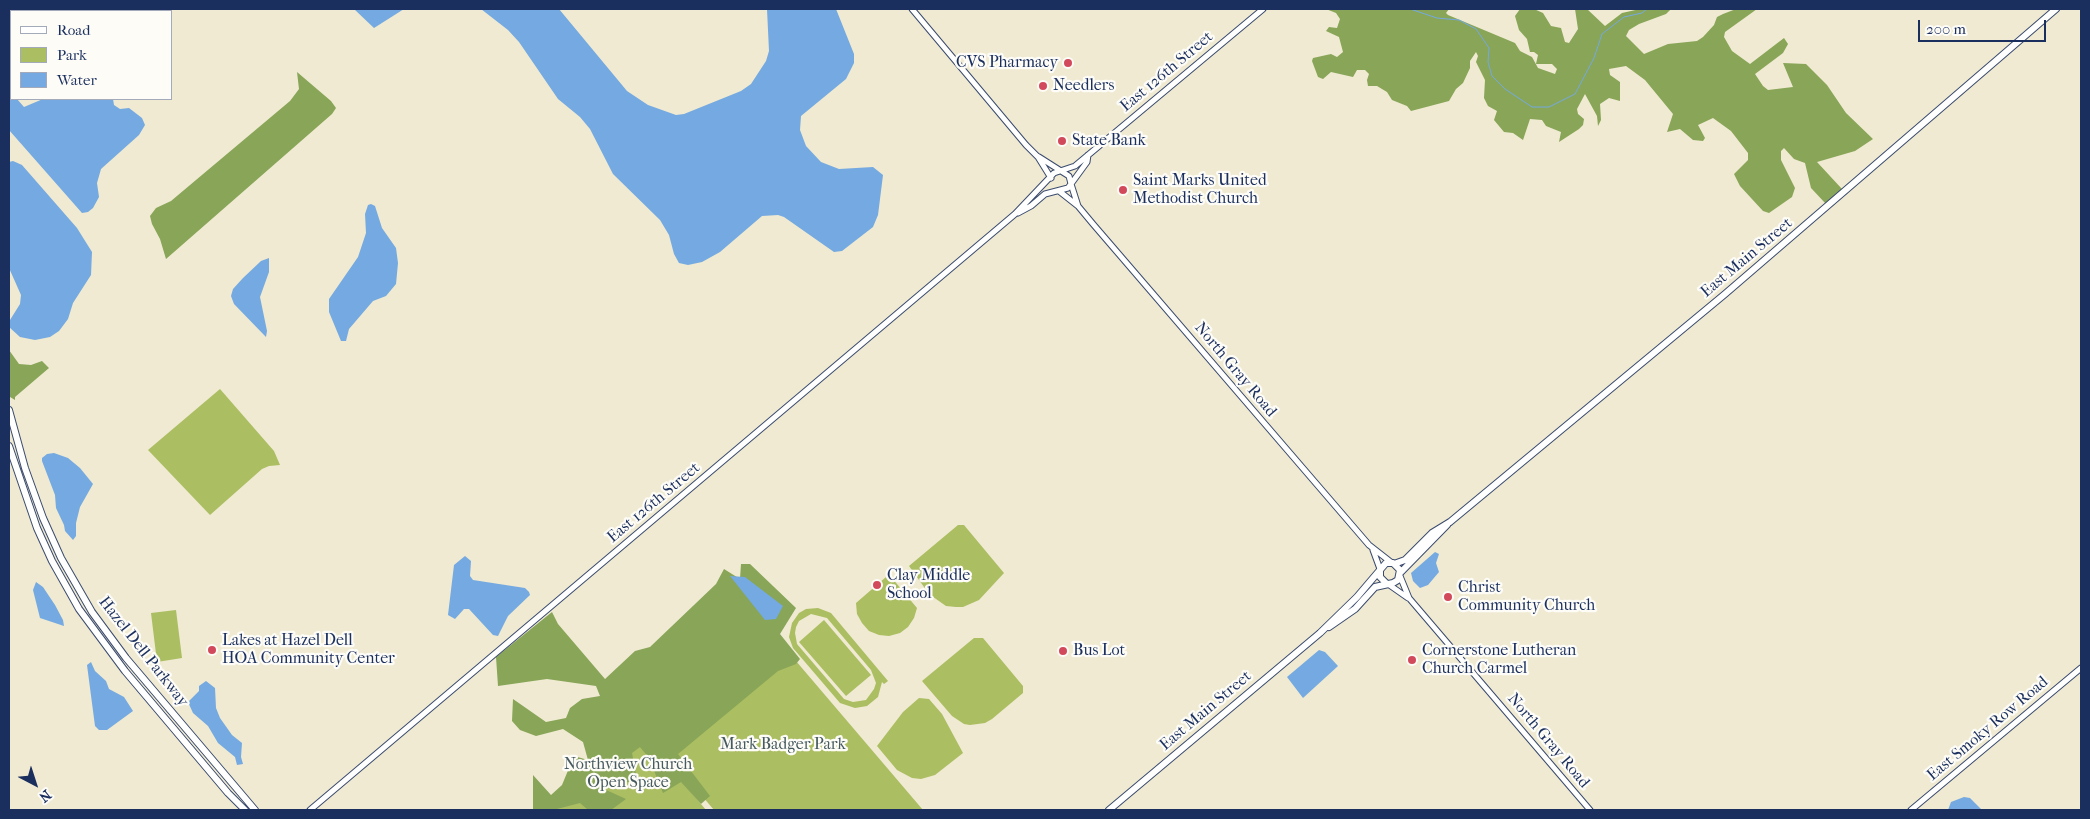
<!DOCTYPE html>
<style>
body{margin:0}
#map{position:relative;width:2090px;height:819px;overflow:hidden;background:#efead1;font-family:"IM FELL French Canon",serif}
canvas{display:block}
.frame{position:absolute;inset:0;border:10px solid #1b2f5e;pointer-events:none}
.legend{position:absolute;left:10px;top:10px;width:162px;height:90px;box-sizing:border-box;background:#fdfcf7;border:1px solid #a3aaba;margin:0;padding:6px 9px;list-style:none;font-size:15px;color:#1b2f5e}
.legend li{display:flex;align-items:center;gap:10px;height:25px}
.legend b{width:25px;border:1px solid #a3aaba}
.north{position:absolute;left:10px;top:759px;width:50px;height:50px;-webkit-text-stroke:4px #fdfcf7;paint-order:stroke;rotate:140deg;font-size:14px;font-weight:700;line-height:20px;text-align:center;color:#1b2f5e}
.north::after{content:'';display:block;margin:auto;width:18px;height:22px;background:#1b2f5e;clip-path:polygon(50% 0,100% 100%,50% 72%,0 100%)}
.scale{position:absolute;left:1918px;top:20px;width:128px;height:22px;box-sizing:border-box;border:2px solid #1b2f5e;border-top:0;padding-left:6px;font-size:15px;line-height:18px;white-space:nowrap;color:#1b2f5e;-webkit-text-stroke:4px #fdfcf7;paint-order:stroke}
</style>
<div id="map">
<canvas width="2090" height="819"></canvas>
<div class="frame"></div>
<ul class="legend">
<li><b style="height:6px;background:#fff"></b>Road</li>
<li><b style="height:14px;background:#abbe62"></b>Park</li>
<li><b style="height:14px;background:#75a9e1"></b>Water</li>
</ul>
<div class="north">N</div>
<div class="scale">200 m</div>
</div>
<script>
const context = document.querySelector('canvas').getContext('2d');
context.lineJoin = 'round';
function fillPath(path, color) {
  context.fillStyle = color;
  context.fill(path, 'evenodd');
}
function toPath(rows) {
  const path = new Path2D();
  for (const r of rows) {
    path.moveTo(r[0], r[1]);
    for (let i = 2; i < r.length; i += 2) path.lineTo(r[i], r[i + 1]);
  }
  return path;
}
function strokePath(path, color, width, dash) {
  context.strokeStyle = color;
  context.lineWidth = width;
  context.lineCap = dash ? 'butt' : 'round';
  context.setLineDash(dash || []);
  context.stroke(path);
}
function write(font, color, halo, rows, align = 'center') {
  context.font = font + ' "IM FELL French Canon",serif';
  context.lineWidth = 4.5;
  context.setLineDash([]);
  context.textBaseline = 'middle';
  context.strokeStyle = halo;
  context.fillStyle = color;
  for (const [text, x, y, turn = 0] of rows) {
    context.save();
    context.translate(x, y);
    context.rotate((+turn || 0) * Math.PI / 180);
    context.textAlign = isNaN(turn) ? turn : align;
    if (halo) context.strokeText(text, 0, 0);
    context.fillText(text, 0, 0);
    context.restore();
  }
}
const green = toPath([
 [220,389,274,451,280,465,269,466,262,469,210,515,148,450],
 [958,525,964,525,1004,573,979,600,963,607,956,607,946,606,929,594,909,566],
 [886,577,892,578,917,608,914,618,908,627,900,633,889,636,879,635,869,631,862,623,857,614,856,603],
 [818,608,831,613,888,681,884,684,882,682,878,697,867,706,855,708,840,703,793,648,789,637,792,623,799,613,806,609],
 [811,614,827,618,871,670,876,683,874,689,866,700,853,702,844,699,797,644,795,633,796,627,799,621],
 [176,610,182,658,157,662,151,613],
 [824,620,871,675,846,696,799,642],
 [974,638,983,638,1023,686,1023,693,992,719,985,723,970,725,964,724,952,716,922,681],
 [790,654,923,810,714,810,669,757],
 [919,698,929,699,942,714,963,753,935,775,921,779,912,778,897,770,877,746,903,712],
 [631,721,706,810,539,810]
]);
const forest = toPath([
 [1326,9,1449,9,1446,13,1448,15,1515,43,1520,51,1532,57,1538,68,1555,74,1557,69,1552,64,1536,64,1538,55,1534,52,1530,52,1527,39,1519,30,1515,16,1520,9,1534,9,1543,13,1551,26,1561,28,1565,42,1569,43,1578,29,1575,9,1587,9,1605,26,1622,13,1640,9,1671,9,1666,14,1639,24,1629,30,1626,36,1644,54,1668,44,1697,41,1703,37,1714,25,1717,17,1723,14,1736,9,1757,9,1725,32,1724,37,1732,51,1750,64,1784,38,1788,44,1783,53,1755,74,1763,86,1768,90,1793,87,1783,63,1806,64,1827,85,1846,113,1873,139,1855,151,1817,162,1842,189,1826,204,1811,188,1805,163,1794,159,1784,148,1781,151,1781,160,1795,188,1792,197,1769,213,1763,211,1740,186,1734,174,1748,160,1748,153,1731,131,1713,118,1698,125,1705,138,1703,141,1693,140,1680,129,1667,132,1673,114,1645,80,1626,66,1609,69,1610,75,1620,82,1620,101,1609,98,1600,104,1601,120,1598,126,1597,116,1585,94,1577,109,1578,114,1584,119,1583,125,1579,129,1559,142,1561,132,1546,126,1542,120,1530,119,1523,140,1513,133,1504,132,1494,120,1497,111,1488,106,1484,98,1485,80,1476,62,1478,56,1476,52,1470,61,1470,68,1463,83,1456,89,1449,101,1411,111,1407,106,1392,100,1387,92,1377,86,1368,86,1367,80,1369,74,1365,70,1357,70,1353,77,1331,72,1323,79,1318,77,1312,61,1313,58,1331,54,1337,57,1343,52,1339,37,1326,31,1329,27,1337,28,1340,19,1336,13],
 [297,72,331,101,336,108,332,114,166,259,160,239,152,224,150,216,156,208,171,201,290,101,299,89],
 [9,350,19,364,31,365,42,361,49,368,15,397,15,400,10,397,9,393],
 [741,564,750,564,796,608,780,634,800,659,796,664,778,671,678,754,710,796,701,804,681,782,663,793,649,758,640,747,632,753,637,779,604,789,626,799,611,810,588,810,580,803,553,810,533,810,533,775,551,795,562,785,574,756,588,760,583,742,563,729,536,736,520,730,512,721,513,699,546,722,566,718,570,708,582,699,600,696,596,686,547,679,498,686,496,657,552,612,558,624,605,679,635,651,650,647,716,584,724,569,740,579]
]);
const water = toPath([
 [354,9,404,9,374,28],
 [481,9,559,9,627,91,648,105,676,115,684,114,741,91,751,84,766,61,769,51,767,9,836,9,854,54,854,63,846,79,801,116,800,130,806,146,821,162,839,169,873,167,883,175,878,215,873,227,842,251,834,252,784,217,778,215,762,216,720,252,702,262,688,265,679,263,674,254,669,235,660,220,613,174,590,129,580,117,558,99,519,42,508,30],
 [9,96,17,99,24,107,43,99,113,99,114,105,120,109,129,108,142,118,145,125,139,135,101,169,97,183,99,197,93,208,88,212,82,213,9,130],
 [13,161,22,165,77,228,92,252,91,275,73,303,68,319,59,331,50,337,35,340,20,337,9,327,10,320,20,304,21,295,9,268,9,162],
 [371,204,375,206,382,228,396,248,398,263,396,284,386,296,373,301,349,329,346,341,341,341,329,312,329,299,358,257,366,233,365,214,368,205],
 [269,258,269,272,260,297,267,331,266,337,234,304,231,296,233,289,243,278,261,261],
 [54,453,68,458,80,468,93,484,80,507,76,523,76,536,73,540,65,531,64,525,56,508,55,495,42,461,42,458,47,454],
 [1435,552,1439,554,1436,563,1439,572,1428,585,1420,588,1413,581,1411,573],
 [465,556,471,561,470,576,473,580,525,588,529,592,530,595,508,616,498,636,493,635,469,609,464,609,455,619,448,615,454,565],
 [730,576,745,577,783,606,776,619,765,620],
 [36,582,43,587,55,605,63,620,64,626,40,618,33,590],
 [1319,650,1325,652,1338,666,1303,698,1287,677],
 [91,662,95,671,106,681,109,689,124,697,133,711,107,730,99,730,95,726,87,665],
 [206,681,215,688,216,708,220,718,232,735,242,743,241,757,243,764,237,765,235,757,218,743,208,726,193,713,188,702,199,691,199,686],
 [1964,797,1970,798,1982,810,1948,810,1951,802]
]);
const stream = toPath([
 [1410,9,1437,18,1459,20,1476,29,1489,48,1488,62,1492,76,1505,89,1532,107,1549,107,1575,94,1594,58,1602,34,1624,17,1642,13,1647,9]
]);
const minor = toPath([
 [912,9,1026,145,1038,157,1051,178],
 [1039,157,1061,171],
 [1061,171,1069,176,1071,184],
 [1071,184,1078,206,1093,224,1369,545,1392,563],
 [1059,191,1078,206],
 [1018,213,1031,206,1045,194,1068,188,1087,162,1088,155],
 [1373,550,1380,569],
 [1400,576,1409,598,1590,810],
 [1388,584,1408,598],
 [310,810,1015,214,1054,173,1075,166,1263,9],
 [1911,810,2081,668]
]);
const major = toPath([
 [9,410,25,468,43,518,61,558,92,612,126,658,255,810],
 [9,446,37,528,52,561,79,609,125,671,228,793,245,810],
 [1394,564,1405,560,1432,533,1450,522,1725,294,2056,9],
 [1400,573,1447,525],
 [1329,627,1355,609,1375,587,1393,583,1398,580,1400,570,1393,563,1386,563,1380,570,1380,577,1387,584],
 [1109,810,1320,633,1357,597,1380,570]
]);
const markers = [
 [1068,63,5,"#d1495b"],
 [1043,86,5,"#d1495b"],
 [1062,141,5,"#d1495b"],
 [1123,190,5,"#d1495b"],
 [877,585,5,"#d1495b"],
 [1448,597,5,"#d1495b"],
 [212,650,5,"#d1495b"],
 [1063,651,5,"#d1495b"],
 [1412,660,5,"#d1495b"]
];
const poiNames = [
 ["CVS Pharmacy",1058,63,"right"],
 ["Needlers",1053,86],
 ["State Bank",1072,141],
 ["Saint Marks United",1133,181],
 ["Methodist Church",1133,199],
 ["Clay Middle",887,576],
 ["School",887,594],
 ["Christ",1458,588],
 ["Community Church",1458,606],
 ["Lakes at Hazel Dell",222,641],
 ["HOA Community Center",222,659],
 ["Bus Lot",1073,651],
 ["Cornerstone Lutheran",1422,651],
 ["Church Carmel",1422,669]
];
const streetNames = [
 ["East 126th Street",1167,72,-40],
 ["East Main Street",1747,258,-40],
 ["North Gray Road",1235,370,50],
 ["East 126th Street",654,503,-40],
 ["Hazel Dell Parkway",143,652,52],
 ["East Main Street",1206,711,-40],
 ["East Smoky Row Road",1988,729,-40],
 ["North Gray Road",1548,741,50]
];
const parkNames = [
 ["Mark Badger Park",783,745],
 ["Northview Church",628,765],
 ["Open Space",628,783]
];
fillPath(green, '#abbe62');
fillPath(forest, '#88a558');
fillPath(water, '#75a9e1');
strokePath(stream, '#75a9e1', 1);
strokePath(minor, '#3b4b6f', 7);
strokePath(major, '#3b4b6f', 8);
strokePath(minor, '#fff', 5);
strokePath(major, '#fff', 6);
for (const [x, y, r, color] of markers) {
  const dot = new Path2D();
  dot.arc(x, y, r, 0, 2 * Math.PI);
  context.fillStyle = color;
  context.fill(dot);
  strokePath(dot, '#fdfcf7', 2);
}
write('16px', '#1b2f5e', '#fdfcf7', poiNames, 'left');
write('16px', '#1b2f5e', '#fdfcf7', streetNames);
write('16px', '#465a5f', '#fdfcf7', parkNames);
</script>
